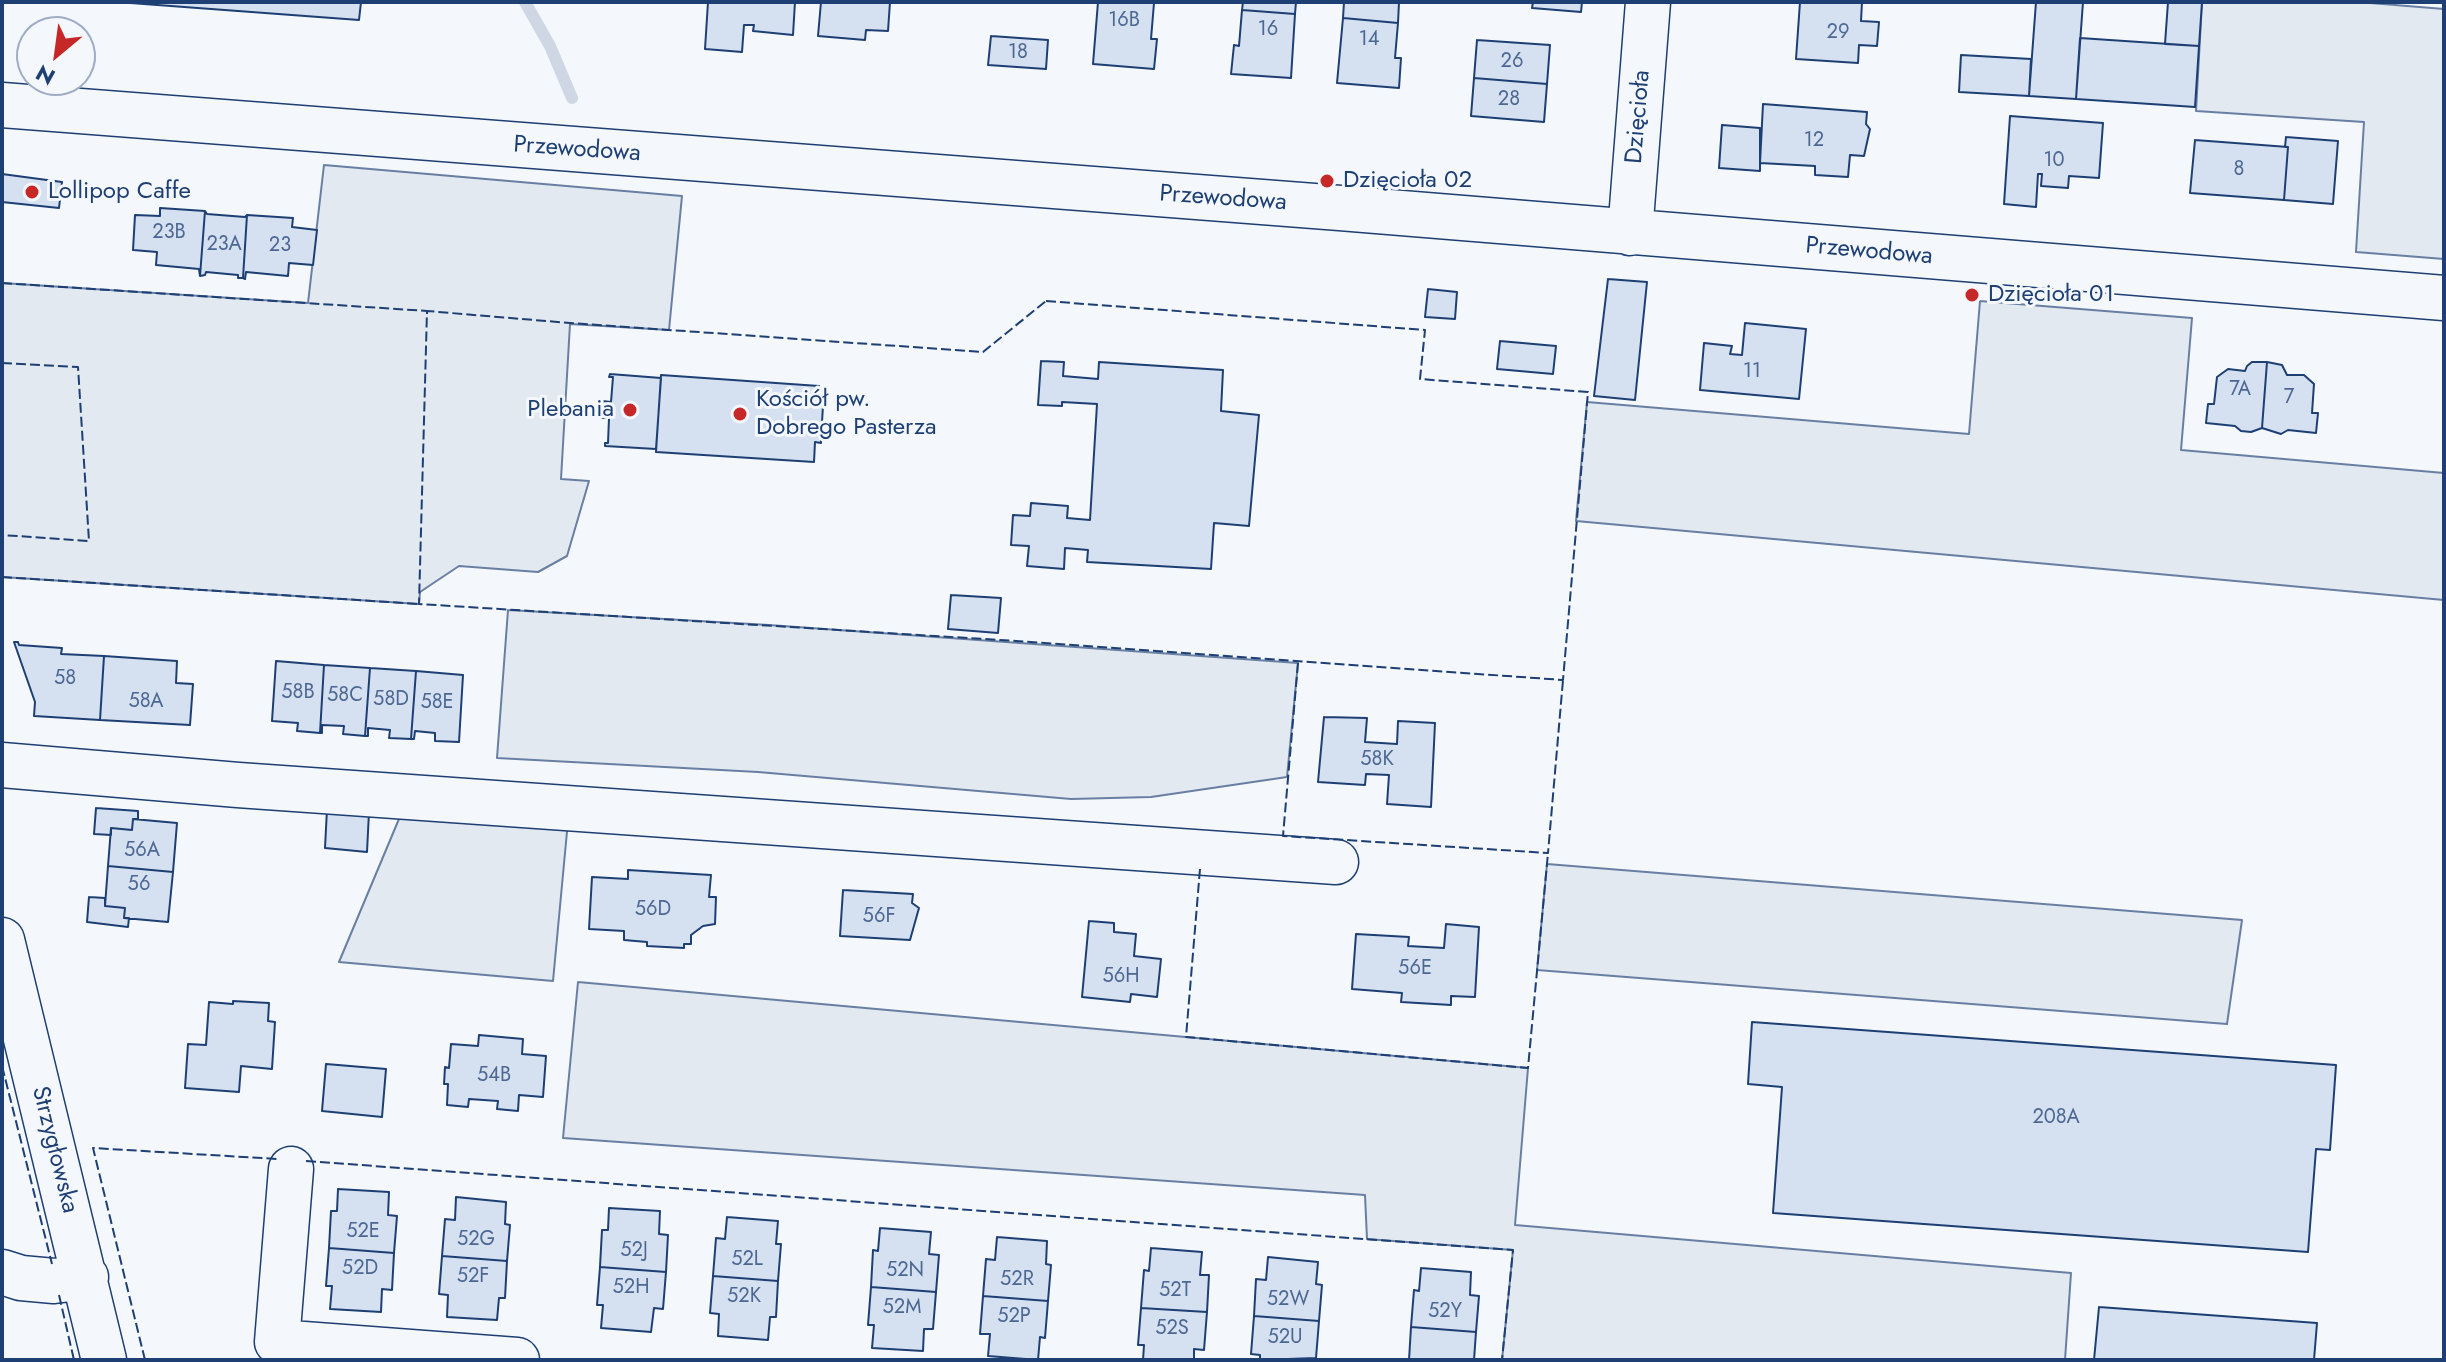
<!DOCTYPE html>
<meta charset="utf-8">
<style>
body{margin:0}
#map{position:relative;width:2446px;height:1362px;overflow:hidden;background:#f4f7fb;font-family:Jost,sans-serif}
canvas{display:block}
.frame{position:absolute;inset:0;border:4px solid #1d3f73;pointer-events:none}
.north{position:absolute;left:16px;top:16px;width:80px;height:80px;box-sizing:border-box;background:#f4f7fb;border:2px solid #9eadc5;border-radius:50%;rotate:209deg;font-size:22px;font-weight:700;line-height:32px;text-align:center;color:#1d3f73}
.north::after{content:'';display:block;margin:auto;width:28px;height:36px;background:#c62828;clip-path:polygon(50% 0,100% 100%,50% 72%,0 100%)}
</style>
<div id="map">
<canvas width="2446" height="1362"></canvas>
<div class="frame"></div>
<div class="north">N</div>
</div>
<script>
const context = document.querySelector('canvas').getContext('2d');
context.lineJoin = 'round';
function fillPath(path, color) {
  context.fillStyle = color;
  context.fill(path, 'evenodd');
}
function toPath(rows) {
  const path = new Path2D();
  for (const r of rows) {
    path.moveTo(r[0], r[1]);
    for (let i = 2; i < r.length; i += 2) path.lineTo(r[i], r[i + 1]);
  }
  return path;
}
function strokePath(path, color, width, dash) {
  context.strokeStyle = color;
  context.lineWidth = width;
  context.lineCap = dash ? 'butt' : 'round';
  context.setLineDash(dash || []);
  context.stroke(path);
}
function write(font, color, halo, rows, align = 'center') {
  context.font = font + ' Jost,sans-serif';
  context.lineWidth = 6;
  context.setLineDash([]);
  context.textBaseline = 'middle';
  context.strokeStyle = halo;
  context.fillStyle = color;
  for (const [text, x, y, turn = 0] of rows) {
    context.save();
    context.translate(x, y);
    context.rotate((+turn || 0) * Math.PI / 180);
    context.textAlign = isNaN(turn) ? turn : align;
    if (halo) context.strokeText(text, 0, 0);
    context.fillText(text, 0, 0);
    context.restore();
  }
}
const green = toPath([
 [2202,2,2358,2,2444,9,2444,259,2356,252,2364,122,2196,111,2202,2],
 [324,165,682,196,669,330,570,324,561,479,589,481,567,556,538,572,459,566,420,592,419,604,2,577,2,283,308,303,324,165],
 [1980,301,2192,318,2181,450,2444,473,2444,600,1576,521,1587,402,1969,434,1980,301],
 [508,610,769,625,1298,663,1287,777,1151,797,1071,799,758,772,497,758,508,610],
 [404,807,568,821,553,981,339,962,404,807],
 [1547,864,2242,920,2227,1024,1537,970,1547,864],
 [578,982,1528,1068,1515,1225,2071,1273,2065,1360,1502,1360,1513,1250,1367,1239,1365,1195,563,1138,578,982]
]);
const stream = toPath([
 [525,2,550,46,572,98]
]);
const building = toPath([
 [117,2,361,2,359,20,117,2],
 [708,2,795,2,793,35,753,31,754,25,744,25,742,52,705,49,708,2],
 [821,2,890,2,888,31,866,30,865,40,818,36,821,2],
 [1098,2,1154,3,1151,39,1157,39,1154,69,1093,64,1098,2],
 [1243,2,1296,2,1295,14,1242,10,1243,2],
 [1344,2,1399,2,1398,23,1343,18,1344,2],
 [1533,2,1582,2,1581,12,1532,8,1533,2],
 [1800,2,1862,2,1861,21,1879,22,1877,46,1859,45,1858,63,1796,59,1800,2],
 [2036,2,2083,2,2076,99,2029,96,2036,2],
 [2168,2,2202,2,2199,46,2165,44,2168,2],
 [1242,10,1295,14,1291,78,1231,74,1234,45,1239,46,1242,10],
 [1343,18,1398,23,1395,58,1401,58,1399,88,1337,83,1343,18],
 [991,36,1048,40,1046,69,988,65,991,36],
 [2080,38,2199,46,2195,107,2076,99,2080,38],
 [1477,40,1550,45,1547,84,1474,78,1477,40],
 [1961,55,2031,59,2029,96,1959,92,1961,55],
 [1474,78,1547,84,1544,122,1471,116,1474,78],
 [1763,104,1867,112,1866,124,1870,129,1864,156,1850,155,1848,177,1815,175,1815,166,1760,163,1763,104],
 [2010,116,2103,123,2099,178,2069,176,2068,188,2041,186,2042,174,2038,174,2036,207,2004,204,2010,116],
 [1722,125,1760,128,1760,171,1719,168,1722,125],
 [2286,137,2338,141,2333,204,2284,200,2288,147,2285,147,2286,137],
 [2195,140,2288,147,2284,200,2190,193,2195,140],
 [2,174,62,182,59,208,2,202,2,174],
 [160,208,205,211,200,276,199,269,156,265,157,252,133,250,135,215,160,216,160,208],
 [205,211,207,214,245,217,247,215,243,278,238,278,238,275,206,272,205,275,200,276,205,211],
 [247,215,293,218,292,227,317,230,313,265,289,263,288,276,246,272,245,279,243,278,247,215],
 [1608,279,1647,282,1635,400,1594,396,1608,279],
 [1428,289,1457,292,1455,319,1425,317,1428,289],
 [1745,323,1806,329,1799,399,1700,390,1704,343,1732,346,1730,354,1742,355,1745,323],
 [1500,341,1556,346,1553,374,1497,369,1500,341],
 [1041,361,1064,362,1063,376,1098,379,1099,362,1223,370,1221,411,1259,415,1249,526,1214,523,1211,569,1087,562,1088,550,1065,548,1064,569,1027,566,1029,546,1011,545,1013,515,1030,516,1031,503,1068,506,1067,518,1090,520,1097,404,1062,402,1062,406,1038,405,1041,361],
 [2252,362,2267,362,2262,428,2251,432,2241,431,2235,426,2206,423,2208,404,2214,404,2217,377,2228,369,2245,371,2247,366,2252,362],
 [2267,362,2282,365,2287,375,2304,375,2314,384,2312,413,2318,413,2316,433,2288,430,2281,434,2262,428,2267,362],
 [610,374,661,378,656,449,605,446,605,443,608,443,609,418,601,418,602,401,611,402,613,377,609,377,610,374],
 [661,375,819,386,818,406,823,406,822,422,821,443,815,442,814,462,656,452,661,375],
 [951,595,1001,598,998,633,948,629,951,595],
 [14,642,18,642,19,645,62,648,61,654,104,656,100,720,34,716,35,702,14,642],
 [104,656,177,661,176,683,193,684,190,725,100,720,104,656],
 [276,661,324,665,320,733,297,731,298,723,272,721,276,661],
 [324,665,370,668,365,736,343,734,344,726,322,725,322,733,320,733,324,665],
 [370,668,416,671,411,739,389,738,390,730,368,728,368,736,365,736,370,668],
 [416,671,463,675,459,742,435,741,435,733,415,731,414,739,411,739,416,671],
 [1324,717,1367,718,1365,742,1397,744,1398,721,1435,723,1431,807,1387,804,1389,775,1366,774,1365,785,1318,782,1324,717],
 [96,808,138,811,138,819,133,819,132,830,111,828,111,835,94,834,96,808],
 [327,809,369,812,367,852,325,848,327,809],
 [133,819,177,823,173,872,108,866,111,828,132,830,133,819],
 [108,866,173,872,168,922,124,918,125,908,105,906,108,866],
 [628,870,711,875,709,897,716,897,715,924,703,926,691,935,691,944,684,944,684,948,647,946,647,942,624,940,624,931,589,929,592,877,628,879,628,870],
 [843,890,913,894,912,903,919,908,910,940,840,936,843,890],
 [89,897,105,898,105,906,125,908,124,918,129,918,128,927,87,922,89,897],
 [1089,921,1114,923,1114,932,1136,934,1134,956,1161,959,1157,997,1131,994,1130,1002,1082,997,1089,921],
 [1446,924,1479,927,1475,997,1451,996,1451,1005,1401,1002,1402,993,1352,989,1356,934,1409,937,1408,946,1444,948,1446,924],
 [233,1001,269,1003,268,1021,275,1022,272,1069,241,1066,239,1092,185,1088,188,1044,206,1045,209,1002,233,1004,233,1001],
 [1752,1022,2336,1065,2330,1150,2316,1149,2308,1252,1773,1213,1782,1087,1748,1084,1752,1022],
 [479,1035,523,1039,522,1054,546,1056,543,1097,519,1095,518,1111,497,1109,498,1101,469,1099,468,1107,447,1105,448,1084,444,1084,445,1067,449,1068,451,1044,478,1046,479,1035],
 [326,1064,386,1069,382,1117,322,1111,326,1064],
 [338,1189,389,1192,388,1215,397,1216,394,1253,329,1248,331,1211,337,1211,338,1189],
 [456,1197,506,1202,505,1224,510,1225,507,1261,442,1256,445,1219,455,1220,456,1197],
 [609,1208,660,1211,659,1234,668,1235,666,1272,600,1267,602,1230,608,1230,609,1208],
 [727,1217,778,1221,776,1244,781,1244,778,1281,713,1276,716,1238,725,1239,727,1217],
 [880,1228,931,1232,929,1254,939,1255,936,1292,871,1287,873,1250,878,1251,880,1228],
 [997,1237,1047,1241,1046,1264,1051,1265,1048,1301,983,1296,986,1259,995,1260,997,1237],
 [329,1248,394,1253,392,1290,382,1289,381,1312,330,1309,332,1286,326,1286,329,1248],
 [1151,1248,1202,1252,1200,1275,1209,1275,1207,1312,1141,1308,1144,1270,1149,1271,1151,1248],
 [442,1256,507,1261,505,1298,499,1298,497,1320,447,1317,448,1295,439,1294,442,1256],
 [1268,1257,1318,1262,1316,1284,1322,1285,1319,1321,1254,1316,1256,1279,1266,1280,1268,1257],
 [600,1267,666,1272,663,1309,654,1308,651,1332,601,1328,603,1305,597,1305,600,1267],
 [1421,1268,1471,1272,1470,1295,1479,1296,1476,1332,1411,1327,1414,1290,1419,1291,1421,1268],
 [713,1276,778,1281,776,1317,770,1317,768,1340,718,1336,719,1314,710,1313,713,1276],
 [871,1287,936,1292,933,1329,924,1329,923,1351,872,1348,874,1325,868,1325,871,1287],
 [983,1296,1048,1301,1045,1338,1040,1337,1038,1360,988,1356,990,1334,980,1334,983,1296],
 [2099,1307,2317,1323,2314,1360,2094,1360,2099,1307],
 [1141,1308,1207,1312,1204,1350,1194,1349,1194,1360,1143,1360,1144,1345,1138,1345,1141,1308],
 [1254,1316,1319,1321,1316,1358,1260,1360,1260,1355,1251,1354,1254,1316],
 [1411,1327,1476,1332,1474,1360,1409,1360,1411,1327]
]);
const minor = toPath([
 [2,105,1340,208,2444,298],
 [1630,233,1648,2],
 [2,765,238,785,1336,862],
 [2,940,104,1360],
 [291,1169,277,1342,517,1360],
 [2,1272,21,1278,54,1281,86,1277]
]);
const fence = toPath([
 [2,283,427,311,427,314],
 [1046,301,1425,330,1420,379,1588,392,1563,680,1016,641,419,604,427,311,570,323,983,352,1046,301],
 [2,363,78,367,89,541,2,535],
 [2,577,419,604,419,602],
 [1298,663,1283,836,1548,853,1563,680],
 [1200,869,1186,1037,1528,1068,1548,853],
 [2,1066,52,1264],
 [306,1161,1513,1250,1502,1360],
 [59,1295,74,1360],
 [145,1360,93,1148,278,1159]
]);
const markers = [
 [1327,181,8,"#c62828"],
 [32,192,8,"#c62828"],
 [1972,295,8,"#c62828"],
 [630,410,8,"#c62828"],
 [740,414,8,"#c62828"]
];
const numberNames = [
 ["16B",1124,21],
 ["16",1268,30],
 ["29",1838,33],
 ["14",1369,40],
 ["18",1018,53],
 ["26",1512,62],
 ["28",1509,100],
 ["12",1814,141],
 ["10",2054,161],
 ["8",2239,170],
 ["23B",169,233],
 ["23A",224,245],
 ["23",280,246],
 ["11",1752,372],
 ["7A",2240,390],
 ["7",2289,398],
 ["58",65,679],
 ["58B",298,693],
 ["58C",345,696],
 ["58D",391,700],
 ["58A",146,702],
 ["58E",437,703],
 ["58K",1377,760],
 ["56A",142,851],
 ["56",139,885],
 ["56D",653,910],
 ["56F",879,917],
 ["56E",1415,969],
 ["56H",1121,977],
 ["54B",494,1076],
 ["208A",2056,1118],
 ["52E",363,1232],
 ["52G",476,1240],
 ["52J",634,1251],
 ["52L",747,1260],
 ["52D",360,1269],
 ["52N",905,1271],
 ["52F",473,1277],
 ["52R",1017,1280],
 ["52H",631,1288],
 ["52T",1175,1291],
 ["52K",744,1297],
 ["52W",1288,1300],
 ["52M",902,1308],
 ["52Y",1445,1312],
 ["52P",1014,1317],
 ["52S",1172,1329],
 ["52U",1285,1338]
];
const streetNames = [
 ["Dzięcioła",1639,117,-85],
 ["Przewodowa",577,150,4],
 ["Przewodowa",1223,199,4],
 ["Przewodowa",1869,252,5],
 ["Strzygłowska",54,1150,76]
];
const poiNames = [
 ["Dzięcioła 02",1343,181],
 ["Lollipop Caffe",48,192],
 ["Dzięcioła 01",1988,295],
 ["Kościół pw.",756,400],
 ["Dobrego Pasterza",756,428],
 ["Plebania",614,410,"right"]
];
fillPath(green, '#e3e9f0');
strokePath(green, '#687fa3', 2);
strokePath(stream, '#cfd7e4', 12);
fillPath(building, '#d5e0f0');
strokePath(building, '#1d3f73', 2);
strokePath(minor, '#1d3f73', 47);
strokePath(minor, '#f4f7fb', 44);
strokePath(fence, '#1d3f73', 2, [10, 4]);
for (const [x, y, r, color] of markers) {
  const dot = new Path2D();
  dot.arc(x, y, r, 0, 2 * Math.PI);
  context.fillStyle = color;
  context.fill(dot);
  strokePath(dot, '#f4f7fb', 3);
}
write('20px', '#4b6792', null, numberNames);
write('24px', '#1d3f73', '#f4f7fb', streetNames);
write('24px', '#1d3f73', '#f4f7fb', poiNames, 'left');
</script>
